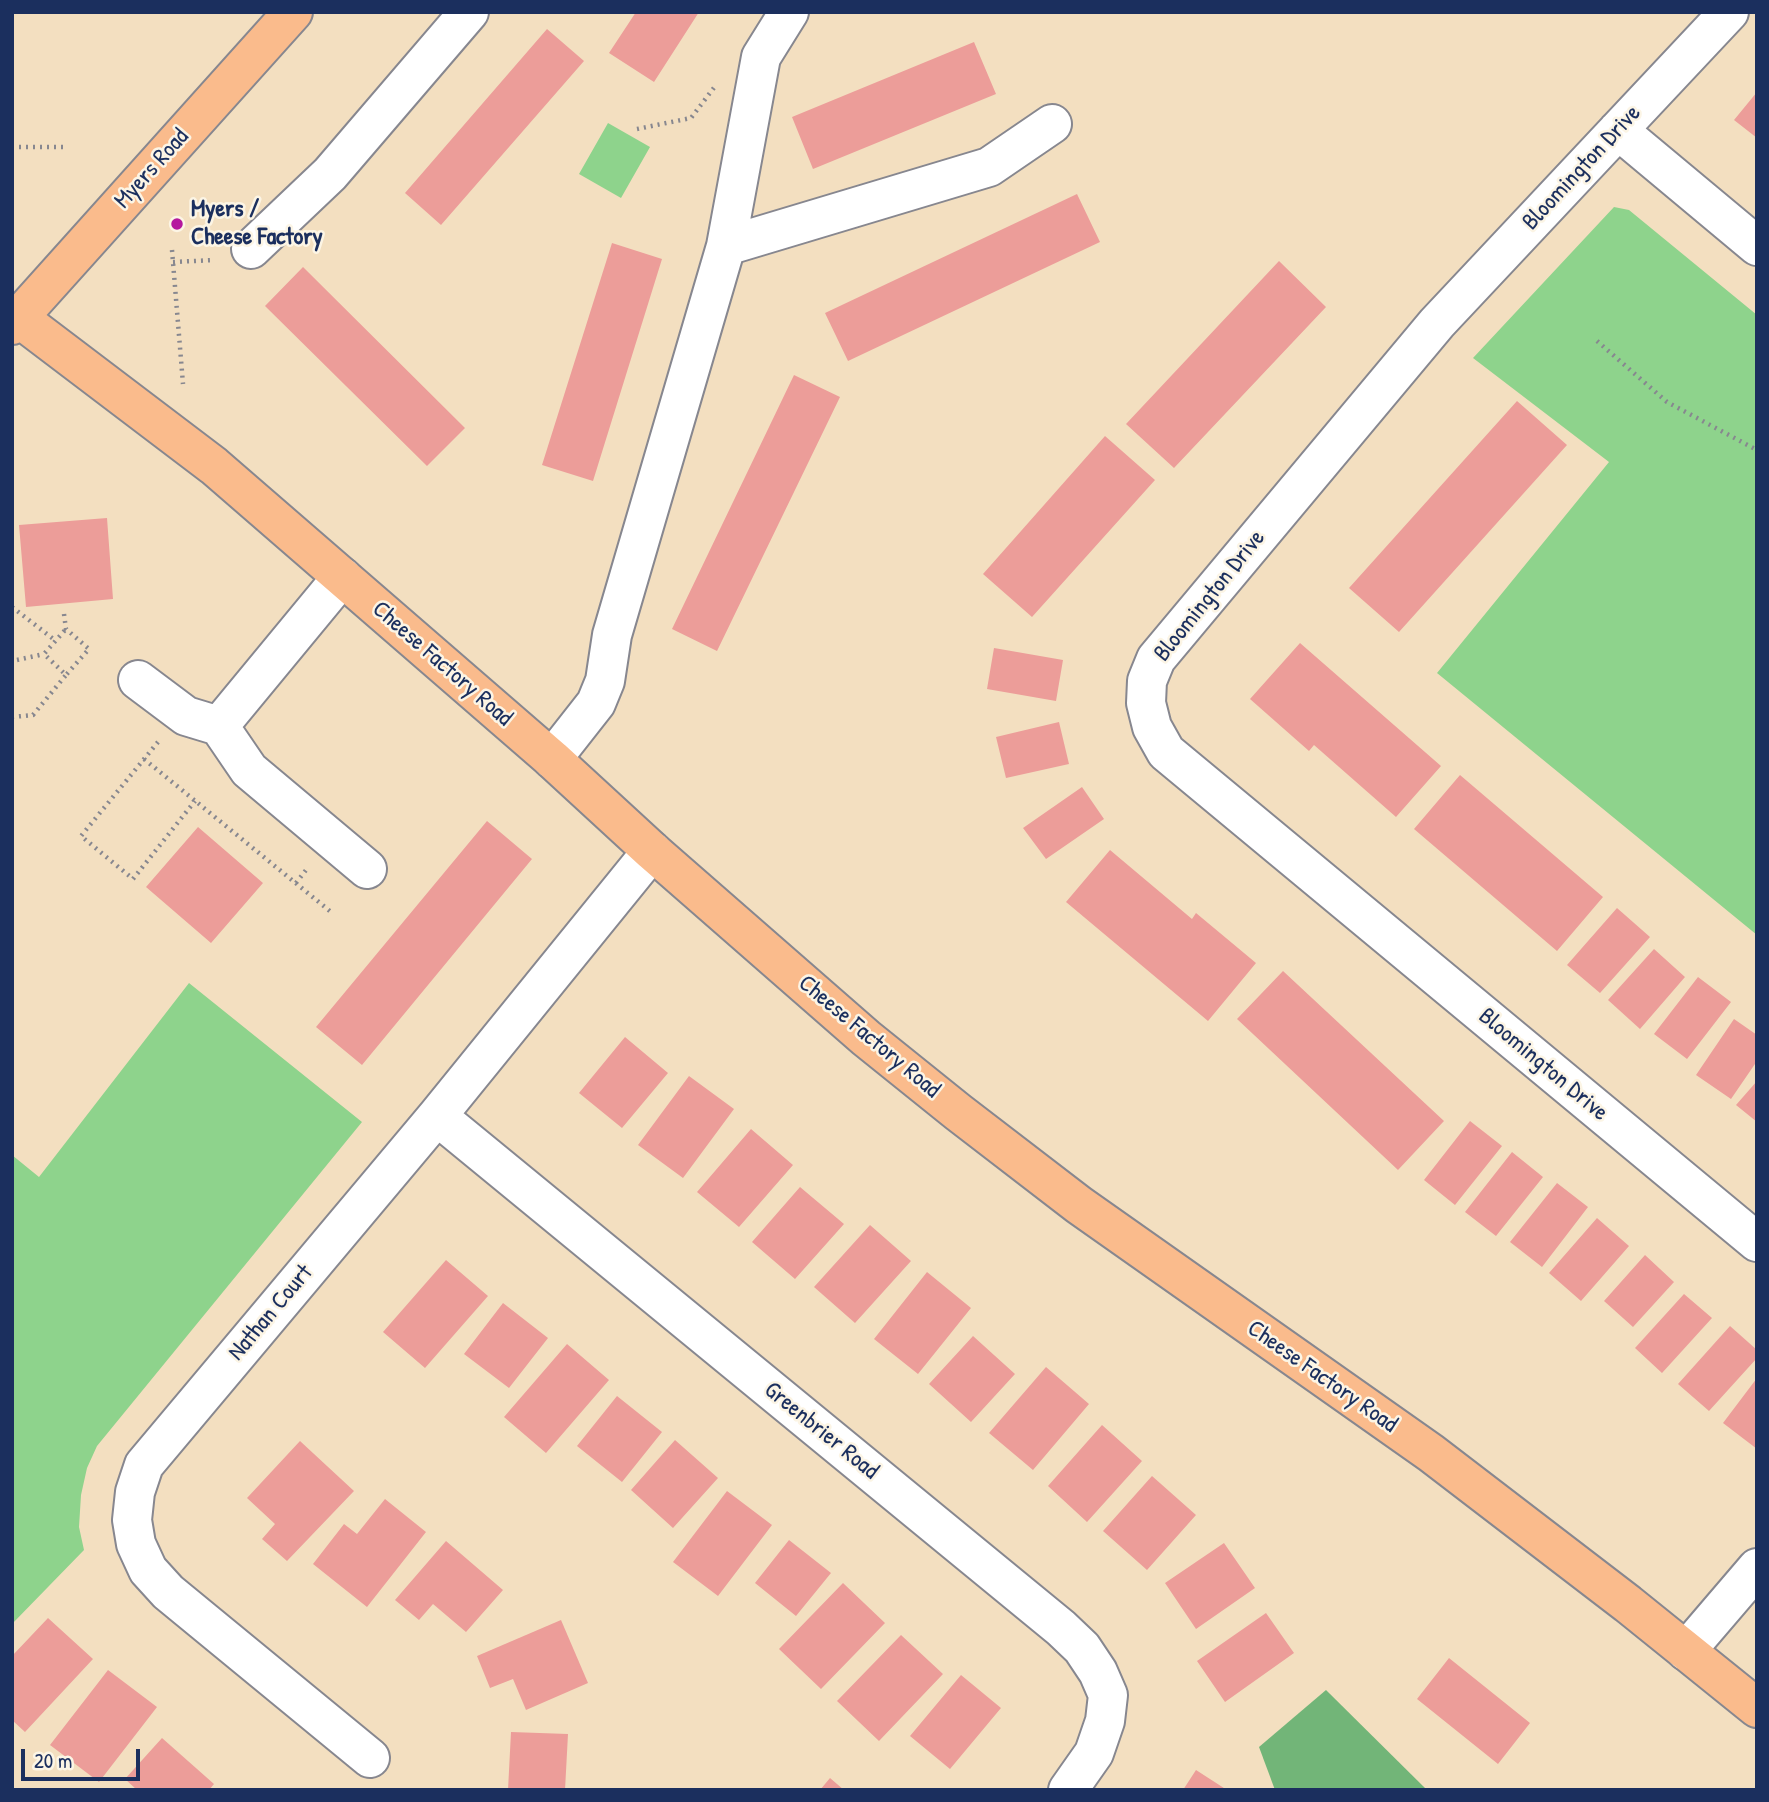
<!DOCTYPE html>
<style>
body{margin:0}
#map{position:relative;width:1769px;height:1802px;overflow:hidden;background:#f3dfc0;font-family:"Patrick Hand",sans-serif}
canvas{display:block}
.frame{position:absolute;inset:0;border:14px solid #1b2f5e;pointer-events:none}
.scale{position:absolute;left:21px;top:1749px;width:119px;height:32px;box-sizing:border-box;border:4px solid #1b2f5e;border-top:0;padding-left:9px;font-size:21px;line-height:24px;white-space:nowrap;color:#1b2f5e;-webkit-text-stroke:5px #fcf5e5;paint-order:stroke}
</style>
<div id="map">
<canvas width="1769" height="1802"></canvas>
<div class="frame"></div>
<div class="scale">20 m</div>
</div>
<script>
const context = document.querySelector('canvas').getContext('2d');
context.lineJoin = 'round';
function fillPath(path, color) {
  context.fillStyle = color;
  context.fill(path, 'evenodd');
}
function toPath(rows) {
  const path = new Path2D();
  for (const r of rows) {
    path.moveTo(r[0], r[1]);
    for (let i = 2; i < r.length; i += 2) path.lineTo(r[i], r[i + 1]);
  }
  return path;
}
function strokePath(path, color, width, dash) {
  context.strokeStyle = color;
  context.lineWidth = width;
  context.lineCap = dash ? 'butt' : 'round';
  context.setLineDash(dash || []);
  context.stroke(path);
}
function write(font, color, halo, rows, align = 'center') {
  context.font = font + ' "Patrick Hand",sans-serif';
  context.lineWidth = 5;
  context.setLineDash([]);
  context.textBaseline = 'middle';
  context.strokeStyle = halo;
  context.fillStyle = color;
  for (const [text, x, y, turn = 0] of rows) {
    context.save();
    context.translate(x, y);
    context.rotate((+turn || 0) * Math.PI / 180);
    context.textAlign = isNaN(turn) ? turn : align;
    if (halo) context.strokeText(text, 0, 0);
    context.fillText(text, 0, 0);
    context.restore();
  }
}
const green = toPath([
 [608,123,650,147,621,198,579,174],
 [1614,207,1629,210,1757,315,1757,935,1437,673,1609,462,1473,358],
 [189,983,362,1122,97,1446,87,1468,81,1495,79,1527,84,1550,12,1624,12,1155,39,1177]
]);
const forest = toPath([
 [1326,1690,1427,1790,1275,1790,1259,1747]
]);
const building = toPath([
 [636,12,699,12,654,82,609,53],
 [547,29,584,61,441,225,405,193],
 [974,42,996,94,813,169,792,117],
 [1757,92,1757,138,1734,120],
 [1077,194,1100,242,848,361,825,313],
 [612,243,662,259,593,481,542,465],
 [1279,261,1326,307,1174,468,1126,424],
 [303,267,465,428,427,466,265,306],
 [794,375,840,397,717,651,672,629],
 [1517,401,1567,445,1399,632,1349,588],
 [1105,436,1155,480,1032,617,983,574],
 [107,518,113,599,26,607,19,525],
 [1300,643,1441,766,1396,817,1314,745,1309,751,1250,699],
 [994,648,1063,660,1056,701,987,689],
 [1059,722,1069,764,1006,778,996,737],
 [1460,775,1603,897,1557,951,1414,829],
 [1082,787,1104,819,1046,859,1023,828],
 [487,821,532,859,362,1065,316,1027],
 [198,827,263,883,211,943,146,887],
 [1110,850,1192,919,1196,913,1256,963,1208,1021,1066,902],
 [1617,908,1650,937,1600,993,1567,965],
 [1654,949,1685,977,1640,1029,1608,1000],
 [1283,971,1444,1121,1398,1170,1237,1019],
 [1698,977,1731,1002,1687,1059,1654,1034],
 [1734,1019,1757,1035,1757,1061,1731,1099,1696,1075],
 [625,1037,668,1073,622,1128,579,1093],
 [689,1076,734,1109,683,1178,638,1145],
 [1757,1081,1757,1122,1736,1105],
 [1470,1121,1502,1146,1455,1205,1424,1180],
 [751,1129,793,1165,739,1227,697,1192],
 [1512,1152,1543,1177,1496,1236,1465,1212],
 [1557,1183,1588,1207,1542,1267,1510,1242],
 [800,1187,844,1224,795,1279,752,1242],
 [1597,1218,1629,1246,1581,1301,1549,1273],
 [870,1225,911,1261,855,1323,814,1287],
 [1645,1255,1674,1282,1633,1327,1604,1301],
 [446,1260,488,1296,425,1368,383,1332],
 [927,1272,971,1308,918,1374,874,1339],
 [1684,1294,1712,1318,1662,1373,1635,1348],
 [503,1303,548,1338,509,1388,464,1354],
 [1730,1326,1757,1350,1757,1358,1709,1411,1678,1384],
 [973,1336,1015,1374,971,1422,929,1384],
 [567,1344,609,1380,546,1453,504,1417],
 [1046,1367,1089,1404,1033,1470,989,1433],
 [1757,1378,1757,1449,1723,1423],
 [617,1396,662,1432,622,1482,577,1446],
 [1102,1425,1142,1461,1087,1522,1048,1486],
 [675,1440,718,1478,673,1528,631,1490],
 [300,1441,354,1491,287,1561,262,1539,275,1524,247,1498],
 [1152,1476,1196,1515,1147,1570,1103,1531],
 [727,1491,772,1525,718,1596,673,1562],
 [385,1499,426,1532,367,1607,313,1564,344,1524,357,1534],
 [789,1540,831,1573,796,1616,755,1583],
 [446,1541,503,1590,466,1632,433,1604,419,1620,395,1600],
 [1224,1543,1255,1588,1196,1629,1165,1583],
 [843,1583,885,1623,821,1689,779,1649],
 [1266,1613,1294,1653,1225,1702,1197,1661],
 [48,1618,93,1659,25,1732,12,1720,12,1656],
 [561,1620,588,1683,526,1710,513,1679,490,1688,477,1656],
 [901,1635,943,1674,879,1741,837,1701],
 [1449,1658,1530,1723,1498,1764,1417,1699],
 [108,1670,157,1707,99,1782,50,1745],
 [961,1675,1001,1708,950,1769,910,1736],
 [511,1732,568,1734,565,1790,508,1790],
 [162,1738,214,1784,209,1790,137,1790,125,1779],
 [1196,1770,1227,1790,1183,1790],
 [830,1778,844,1790,820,1790]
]);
const path = toPath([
 [637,129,691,118,716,85],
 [12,147,66,147],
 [172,250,183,384],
 [173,262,214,260],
 [1597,341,1667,402,1757,450],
 [12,607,56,641],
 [64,614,66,629,89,649,66,675,44,654,66,629],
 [17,660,44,654],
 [12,717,33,715,66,675],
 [158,742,81,836,133,879,195,801],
 [144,759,331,912],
 [296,883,306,870]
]);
const minor = toPath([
 [1729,12,1437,323,1156,659,1147,681,1146,703,1152,727,1166,752,1757,1242],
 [1618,130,1757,246],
 [726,246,989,167,1052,124],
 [251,249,330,174,469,12],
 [342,577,219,726,249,770,367,869],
 [138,680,186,716,219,726],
 [552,759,596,703,605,681,612,635,726,246,761,57,789,12],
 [437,1116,1061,1628,1082,1648,1098,1672,1108,1695,1105,1721,1094,1753,1068,1790],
 [1686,1651,1757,1568],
 [370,1758,168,1592,148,1570,136,1544,132,1520,135,1492,144,1465,437,1116,652,851]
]);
const major = toPath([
 [19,318,214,466,552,759,652,851,866,1038,958,1112,1079,1205,1431,1453,1628,1604,1757,1708],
 [12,325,293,12]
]);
const markers = [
 [177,224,7,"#b5179e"]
];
const streetNames = [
 ["Bloomington Drive",1582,168,-47],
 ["Myers Road",152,169,-48],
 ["Bloomington Drive",1210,596,-51],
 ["Cheese Factory Road",442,664,41],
 ["Cheese Factory Road",869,1037,40],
 ["Bloomington Drive",1543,1065,40],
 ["Nathan Court",271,1313,-50],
 ["Cheese Factory Road",1322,1377,35],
 ["Greenbrier Road",821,1431,39]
];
const poiNames = [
 ["Myers /",191,210],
 ["Cheese Factory",191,238]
];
fillPath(green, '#8ed38c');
fillPath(forest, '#72b578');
fillPath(building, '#ec9d99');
strokePath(minor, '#87878f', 42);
strokePath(major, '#87878f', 42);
strokePath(path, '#87878f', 4.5, [2, 5]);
strokePath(minor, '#fff', 38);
strokePath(major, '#fabb8c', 38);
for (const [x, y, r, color] of markers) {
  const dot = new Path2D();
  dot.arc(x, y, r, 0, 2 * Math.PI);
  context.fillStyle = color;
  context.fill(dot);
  strokePath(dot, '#fcf5e5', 2.5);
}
write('24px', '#1b2f5e', '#fcf5e5', streetNames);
write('bold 24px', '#1b2f5e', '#fcf5e5', poiNames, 'left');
</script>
